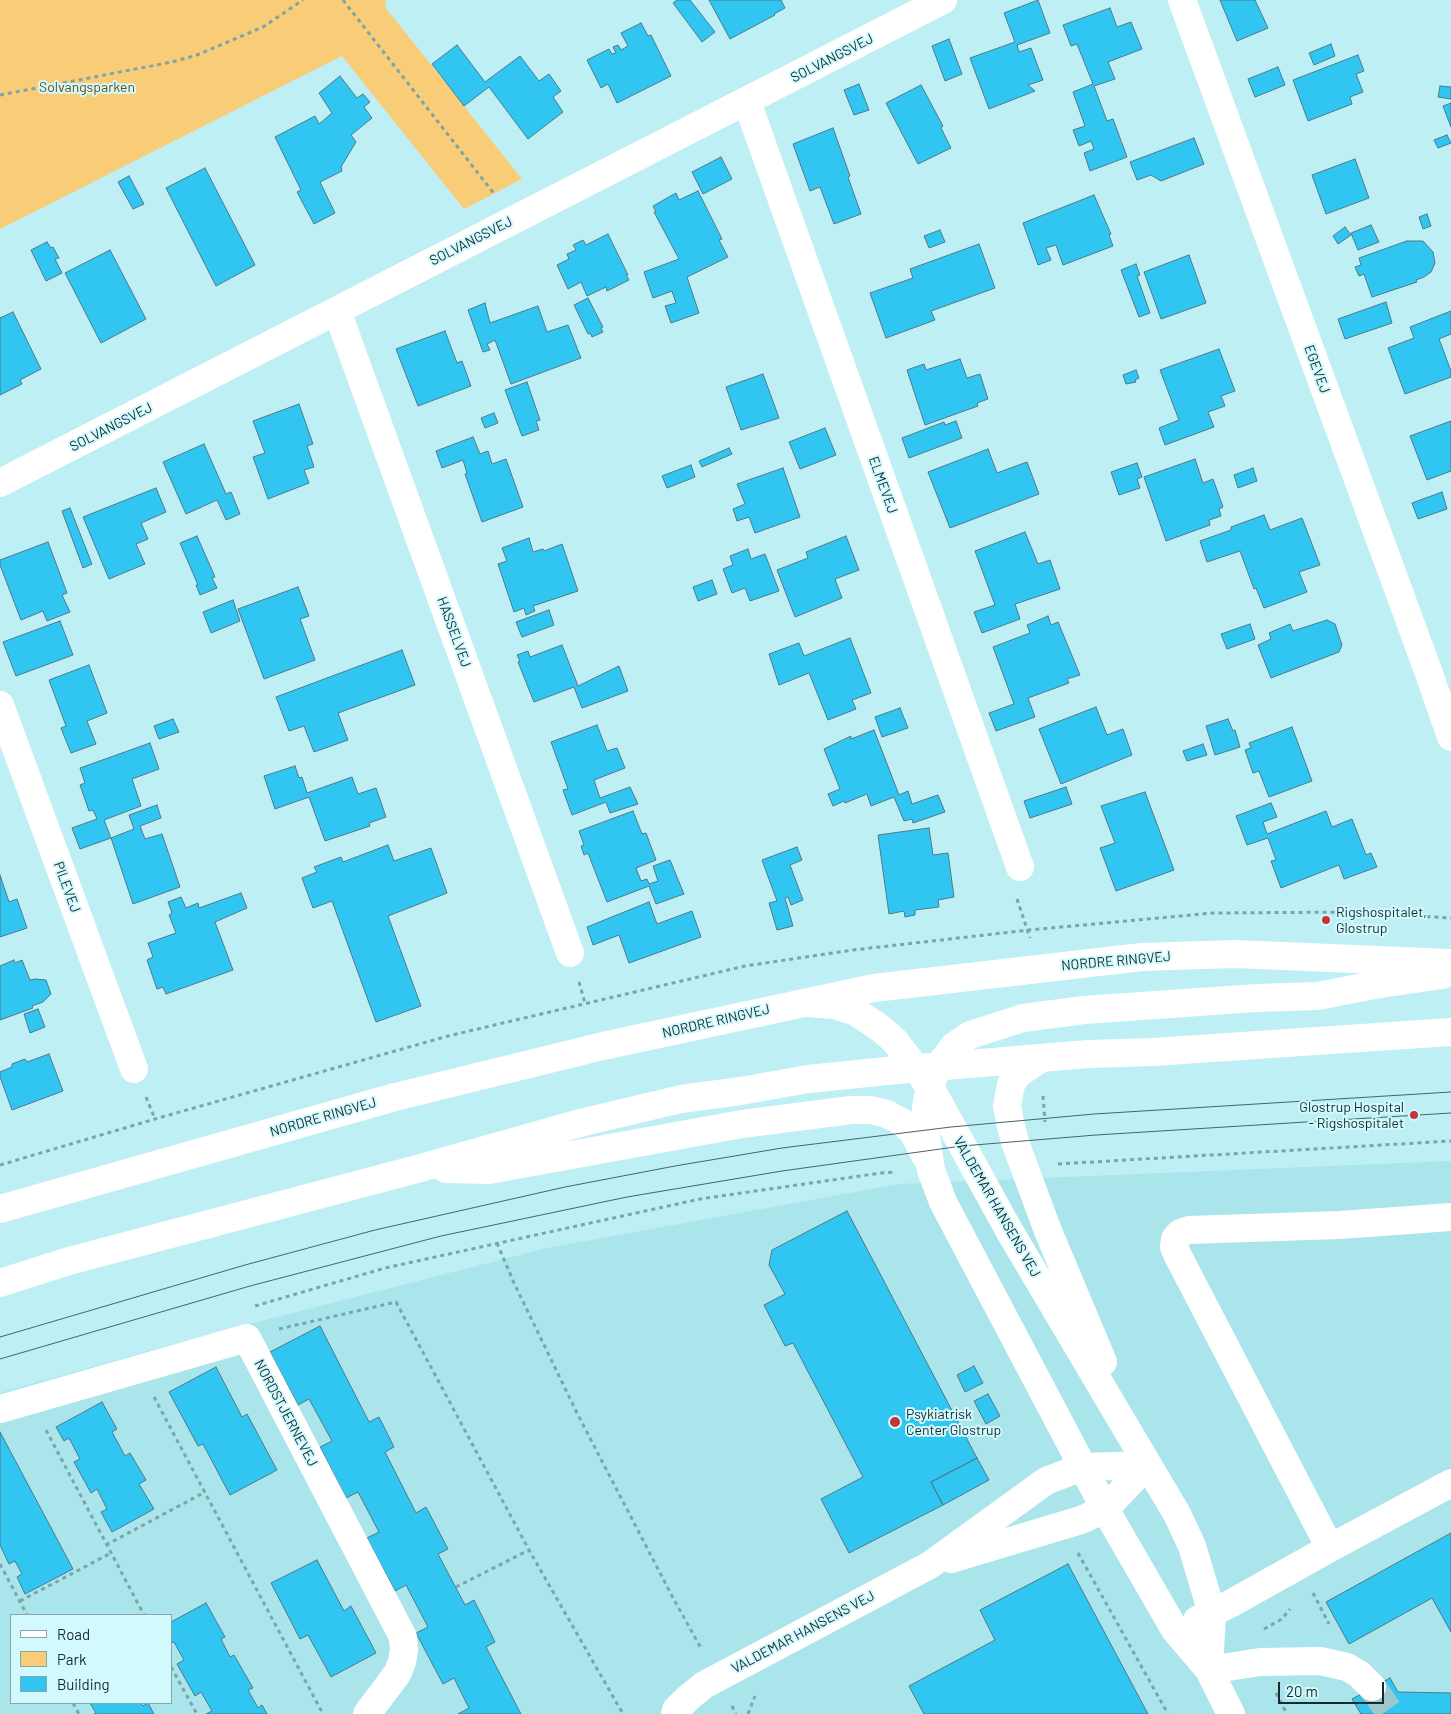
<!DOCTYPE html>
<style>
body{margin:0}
#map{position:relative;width:1451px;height:1714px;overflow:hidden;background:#bdeff4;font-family:Barlow,sans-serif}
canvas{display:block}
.legend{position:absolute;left:10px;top:1614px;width:162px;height:90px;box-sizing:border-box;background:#d2fafe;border:1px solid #87a7aa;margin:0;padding:6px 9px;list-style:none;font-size:15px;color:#172b2d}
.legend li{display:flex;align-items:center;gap:10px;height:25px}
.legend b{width:25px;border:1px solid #87a7aa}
.scale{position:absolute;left:1278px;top:1682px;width:106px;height:22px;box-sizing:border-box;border:2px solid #172b2d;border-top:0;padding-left:6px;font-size:15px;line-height:18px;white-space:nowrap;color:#172b2d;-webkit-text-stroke:4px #d2fafe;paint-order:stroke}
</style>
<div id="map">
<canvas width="1451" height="1714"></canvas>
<ul class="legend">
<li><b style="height:6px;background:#fff"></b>Road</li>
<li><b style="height:14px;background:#f9cd77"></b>Park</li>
<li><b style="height:14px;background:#31c6f2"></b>Building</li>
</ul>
<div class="scale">20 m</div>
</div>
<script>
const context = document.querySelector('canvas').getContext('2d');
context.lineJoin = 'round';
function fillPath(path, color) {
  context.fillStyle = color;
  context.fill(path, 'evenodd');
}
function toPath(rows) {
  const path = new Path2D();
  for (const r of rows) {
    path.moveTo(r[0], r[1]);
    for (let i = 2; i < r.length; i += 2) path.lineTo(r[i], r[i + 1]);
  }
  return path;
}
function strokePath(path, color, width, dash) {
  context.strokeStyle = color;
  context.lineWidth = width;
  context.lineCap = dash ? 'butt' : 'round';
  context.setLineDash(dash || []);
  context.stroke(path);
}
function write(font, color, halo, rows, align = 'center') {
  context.font = font + ' Barlow,sans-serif';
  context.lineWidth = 4;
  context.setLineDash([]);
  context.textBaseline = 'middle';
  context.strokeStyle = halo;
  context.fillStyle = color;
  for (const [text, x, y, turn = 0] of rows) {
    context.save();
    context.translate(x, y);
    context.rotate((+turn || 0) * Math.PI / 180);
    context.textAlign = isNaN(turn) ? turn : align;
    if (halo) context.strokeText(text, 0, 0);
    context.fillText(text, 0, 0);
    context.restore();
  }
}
const built = toPath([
 [1451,1161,1451,1714,0,1714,0,1393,195,1338,547,1248,899,1184],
 [11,1615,171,1615,171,1703,11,1703]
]);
const green = toPath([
 [0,0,386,0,385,7,522,179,464,209,342,56,0,229]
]);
const building = toPath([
 [677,0,690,0,715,32,702,42,673,3,677,0],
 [709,0,781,0,785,8,774,14,775,15,730,39,709,0],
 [1038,0,1050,33,1017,45,1019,52,1031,48,1043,80,1028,85,1035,91,989,109,970,58,1015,42,1004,13,1038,0],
 [1220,0,1255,0,1268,28,1237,41,1220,0],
 [1110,8,1117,27,1131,22,1142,49,1108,62,1115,79,1094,86,1107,121,1113,119,1127,157,1090,171,1084,153,1094,149,1091,141,1079,146,1073,130,1085,126,1073,92,1093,84,1077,44,1071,46,1063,25,1110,8],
 [641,23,648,36,651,35,671,76,617,103,608,84,601,88,587,60,609,49,612,54,616,53,613,47,618,45,621,50,628,46,621,33,641,23],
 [949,39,962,74,945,81,932,46,949,39],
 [1331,44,1335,56,1314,65,1309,53,1331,44],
 [457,45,485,82,520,56,539,81,549,74,561,91,553,97,563,112,528,139,489,87,464,106,432,64,457,45],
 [1358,55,1364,71,1356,74,1363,92,1350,97,1352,104,1308,121,1293,80,1358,55],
 [1278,67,1285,85,1255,97,1248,79,1278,67],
 [340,76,357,98,363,94,370,102,364,107,372,118,351,135,356,142,341,167,342,171,320,182,335,213,314,224,297,192,301,190,275,137,315,116,319,124,332,113,319,93,340,76],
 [859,84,869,110,854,115,844,90,859,84],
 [921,85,943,126,941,128,951,148,918,164,886,103,921,85],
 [1440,86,1451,87,1451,99,1438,97,1440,86],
 [1451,103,1451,127,1443,106,1451,103],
 [833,128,850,176,848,177,861,214,834,224,820,187,810,191,793,144,833,128],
 [1447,135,1451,143,1438,148,1434,140,1447,135],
 [1194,138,1204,164,1161,181,1151,175,1137,180,1130,162,1194,138],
 [721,157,732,179,703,194,692,172,721,157],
 [1355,159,1369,198,1326,214,1312,175,1355,159],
 [205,168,255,265,216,286,166,188,205,168],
 [129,176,144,204,133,209,118,182,129,176],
 [698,191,722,239,719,240,728,257,687,277,699,313,671,323,665,306,676,303,672,291,653,298,644,272,679,259,654,212,656,212,653,206,676,193,679,200,698,191],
 [1094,195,1111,234,1109,235,1113,246,1063,265,1056,245,1046,248,1051,260,1038,265,1023,223,1094,195],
 [1427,214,1431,226,1423,229,1419,217,1427,214],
 [1371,225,1379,242,1358,250,1351,233,1371,225],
 [1345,227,1351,235,1338,244,1333,236,1345,227],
 [940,230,945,242,929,248,924,236,940,230],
 [608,234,628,275,626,275,629,280,607,291,606,287,587,296,581,282,568,289,557,265,569,259,567,254,576,250,573,245,583,240,586,245,608,234],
 [1407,241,1423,241,1433,252,1435,263,1431,272,1424,277,1416,280,1417,282,1372,297,1364,274,1359,276,1355,267,1361,265,1359,258,1407,241],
 [47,242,51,248,53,247,59,258,55,259,62,273,46,281,31,250,47,242],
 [979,244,995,288,931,311,935,320,886,338,870,293,913,278,910,269,979,244],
 [110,250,146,319,101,343,65,273,110,250],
 [1189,255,1206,303,1161,319,1144,272,1189,255],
 [1136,264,1140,275,1137,276,1150,313,1139,317,1121,270,1136,264],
 [588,298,603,327,601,328,603,332,592,337,590,333,588,334,574,305,588,298],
 [1386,302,1392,323,1345,339,1338,319,1386,302],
 [485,303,490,323,538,306,547,332,568,325,581,358,511,384,495,340,487,344,490,350,483,352,468,310,485,303],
 [1451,311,1451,334,1439,339,1451,371,1451,377,1405,394,1388,348,1414,338,1410,327,1451,311],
 [13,312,41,369,20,380,22,384,0,395,0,318,13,312],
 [445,331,457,363,462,361,471,386,418,406,396,349,445,331],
 [1219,349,1235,391,1221,396,1225,406,1208,412,1214,427,1165,445,1159,428,1179,420,1160,370,1219,349],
 [960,359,967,378,980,374,988,399,977,403,978,406,925,425,907,370,924,364,926,370,960,359],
 [1136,370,1139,378,1135,380,1136,382,1126,384,1123,375,1136,370],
 [763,374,779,418,741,430,726,387,763,374],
 [527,382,540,420,536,421,539,430,522,436,505,390,527,382],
 [299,404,313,444,307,446,314,467,304,470,309,483,268,499,253,457,265,453,253,421,299,404],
 [494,413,498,423,485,428,481,418,494,413],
 [956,421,962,438,909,458,902,438,944,422,945,425,956,421],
 [1451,421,1451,471,1427,480,1410,436,1451,421],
 [825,428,836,455,800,469,789,442,825,428],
 [473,437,480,454,488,451,492,464,506,459,523,507,482,522,465,474,467,473,463,460,442,468,436,451,473,437],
 [204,444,226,494,231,492,240,514,226,520,217,500,186,514,163,462,204,444],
 [729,448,732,454,702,467,699,461,729,448],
 [988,449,997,473,1027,462,1039,494,950,528,928,472,988,449],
 [1195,459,1203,483,1213,479,1223,507,1219,509,1221,516,1209,520,1210,525,1166,541,1144,477,1195,459],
 [1137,463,1142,477,1137,479,1140,488,1119,495,1111,472,1137,463],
 [691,465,695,477,667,488,662,476,691,465],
 [783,468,800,517,755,533,749,517,737,521,733,509,745,504,737,484,783,468],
 [1253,468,1257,481,1238,488,1234,475,1253,468],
 [156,488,166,512,141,523,148,539,136,544,145,564,109,579,83,517,156,488],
 [1442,492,1447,509,1418,519,1412,503,1442,492],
 [70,508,92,564,83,568,62,511,70,508],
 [1264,515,1270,530,1302,518,1320,565,1299,572,1307,592,1264,608,1256,588,1254,589,1240,551,1207,562,1200,541,1231,530,1231,527,1264,515],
 [1025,532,1038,564,1050,560,1060,589,1015,604,1020,619,982,633,974,612,995,605,975,551,1025,532],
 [197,536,215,577,212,578,217,588,200,595,196,585,198,585,180,543,197,536],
 [846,536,859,570,835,579,842,598,795,617,777,570,808,558,806,552,846,536],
 [529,538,533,552,543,549,544,551,562,544,578,591,533,606,535,611,526,615,524,608,514,612,498,564,507,561,502,548,529,538],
 [48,542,67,593,62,595,70,612,47,621,43,611,21,620,0,565,0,560,48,542],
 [748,549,751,559,765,554,779,591,750,601,745,588,732,593,723,569,733,565,730,556,748,549],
 [712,580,717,594,698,601,693,587,712,580],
 [298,587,309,616,300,619,315,660,264,679,238,609,298,587],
 [233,600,240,621,211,633,203,612,233,600],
 [549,610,554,625,522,637,516,622,549,610],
 [1048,616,1051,625,1058,622,1080,675,1067,679,1069,683,1028,698,1035,717,996,731,989,713,1014,704,993,647,1030,633,1027,625,1048,616],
 [1327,620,1335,624,1342,645,1339,652,1271,678,1258,645,1271,639,1269,633,1290,624,1293,631,1327,620],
 [60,621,73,655,16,676,3,642,60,621],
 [1250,624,1255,639,1227,649,1221,634,1250,624],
 [850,638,871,693,852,700,856,709,828,720,809,673,779,685,769,654,799,643,804,656,850,638],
 [562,645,578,686,619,666,628,691,582,708,574,687,534,702,518,662,520,661,517,655,528,651,530,657,562,645],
 [402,650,415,685,338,713,348,740,314,752,304,726,289,731,276,697,402,650],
 [89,665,107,713,87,721,96,744,71,753,61,728,66,726,49,680,89,665],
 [1096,707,1107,735,1123,729,1132,755,1061,784,1039,729,1096,707],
 [900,708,908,728,882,737,875,717,900,708],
 [173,719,179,732,159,739,154,726,173,719],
 [1228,719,1233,731,1235,730,1240,747,1215,755,1206,726,1228,719],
 [597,725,607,751,617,748,625,768,594,780,600,798,630,787,638,804,610,813,606,802,572,815,563,790,568,789,551,742,597,725],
 [1292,727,1312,781,1269,797,1259,771,1253,773,1245,750,1251,748,1249,743,1292,727],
 [874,730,899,795,908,791,912,804,938,795,945,812,913,823,912,819,904,821,894,797,871,806,867,794,845,803,844,801,833,806,828,794,840,789,824,749,851,736,851,739,874,730],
 [150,743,159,769,132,779,141,806,104,820,111,838,80,849,72,828,97,819,93,810,89,811,80,785,85,783,80,768,150,743],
 [1203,744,1207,755,1187,761,1183,751,1203,744],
 [295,766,299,778,302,777,307,793,352,777,358,794,376,788,386,817,369,823,370,826,325,841,309,797,275,809,264,776,295,766],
 [1066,787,1072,804,1030,818,1024,801,1066,787],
 [1145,792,1174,870,1116,891,1100,848,1115,843,1101,806,1145,792],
 [1271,803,1277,817,1263,822,1267,834,1326,811,1332,827,1352,819,1366,855,1371,853,1377,867,1344,879,1339,865,1281,888,1271,861,1276,860,1268,838,1247,845,1236,816,1271,803],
 [157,805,161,818,140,826,145,839,162,834,180,887,133,904,111,838,134,829,129,815,157,805],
 [633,811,642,834,646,833,656,860,636,868,641,881,647,879,649,884,658,881,653,866,670,860,684,894,656,904,649,886,607,902,588,853,584,855,581,846,584,845,579,831,633,811],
 [929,828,933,855,948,853,954,897,938,900,939,907,915,910,915,915,905,917,904,911,889,914,878,835,929,828],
 [388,845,394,861,431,848,447,893,388,916,421,1006,376,1022,332,901,313,908,302,878,317,872,314,867,341,857,343,862,388,845],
 [797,847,802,860,790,865,803,900,791,905,788,897,785,898,793,926,777,930,769,903,777,901,762,860,797,847],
 [0,875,9,902,17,899,27,928,0,937,0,875],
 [241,893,247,908,215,922,233,970,166,994,163,987,157,989,147,960,153,957,148,943,176,933,169,915,172,913,168,902,181,897,186,908,198,903,199,908,241,893],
 [649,902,657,924,692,911,701,937,629,963,619,935,593,945,587,927,649,902],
 [14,960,15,963,22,960,30,980,35,979,46,980,51,994,43,1002,32,1006,33,1008,0,1020,0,966,14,960],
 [38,1009,45,1027,30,1033,24,1014,38,1009],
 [49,1054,63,1091,12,1110,0,1077,0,1072,12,1067,12,1064,25,1059,27,1062,49,1054],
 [847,1211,977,1458,931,1482,943,1505,849,1553,821,1499,863,1477,793,1343,785,1346,764,1305,785,1294,769,1265,772,1250,847,1211],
 [320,1326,369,1422,379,1417,394,1447,385,1452,416,1513,426,1507,448,1549,438,1554,465,1605,474,1600,495,1642,486,1647,521,1714,458,1714,469,1708,454,1678,443,1684,416,1633,428,1627,406,1585,395,1591,367,1538,379,1532,358,1492,346,1498,320,1447,332,1441,309,1399,298,1405,270,1352,320,1326],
 [974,1366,983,1383,965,1392,957,1375,974,1366],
 [216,1367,242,1417,247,1414,277,1470,230,1495,203,1444,198,1446,169,1392,216,1367],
 [988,1394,1000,1416,986,1424,974,1401,988,1394],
 [102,1402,117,1429,112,1432,125,1456,130,1453,146,1480,139,1484,154,1509,112,1532,101,1512,107,1509,97,1489,91,1493,74,1462,80,1459,69,1438,64,1441,56,1427,102,1402],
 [0,1432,73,1569,25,1594,17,1577,22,1574,15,1561,9,1564,0,1545,0,1432],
 [977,1458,989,1480,943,1505,931,1482,977,1458],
 [1451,1533,1451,1632,1432,1598,1349,1644,1326,1602,1451,1533],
 [317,1560,344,1611,351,1606,376,1653,331,1677,308,1635,300,1639,271,1583,317,1560],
 [1068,1564,1148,1714,924,1714,909,1686,995,1640,980,1610,1068,1564],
 [206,1603,225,1637,221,1639,230,1657,234,1655,253,1688,248,1690,258,1708,262,1705,267,1714,206,1714,212,1711,201,1692,195,1696,177,1664,184,1660,174,1642,171,1643,171,1622,206,1603],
 [1390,1678,1398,1692,1451,1693,1451,1714,1361,1714,1352,1699,1390,1678],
 [90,1703,141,1703,143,1706,148,1703,154,1714,94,1714,96,1713,90,1703]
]);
const minorTunnel = toPath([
 [1372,1687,1391,1714]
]);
const path = toPath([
 [343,0,495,195],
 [0,95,172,62,197,55,263,27,303,0],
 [1017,899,1030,938],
 [579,982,585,1003],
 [1043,1096,1045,1122],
 [146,1097,155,1119],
 [1058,1164,1451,1141],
 [0,1165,155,1119,448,1036,745,966,853,950,1029,930,1213,913,1360,912,1451,918],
 [497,1243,514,1283,577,1413,672,1596,702,1650],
 [255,1306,385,1268,700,1199,881,1173,896,1172],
 [279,1329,396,1302,529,1550,623,1714],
 [154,1397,323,1714],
 [46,1430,144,1615],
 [106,1545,205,1492],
 [1078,1553,1168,1714],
 [0,1564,27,1615],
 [456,1587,529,1550],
 [1313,1593,1329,1624],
 [20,1601,111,1553],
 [1264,1629,1282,1619,1290,1609],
 [171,1667,197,1714],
 [1276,1693,1287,1714],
 [73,1703,79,1714],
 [732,1706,736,1714],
 [748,1714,755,1696]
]);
const minor = toPath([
 [1182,0,1427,668,1451,737],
 [747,102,1020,867],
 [337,311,570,953],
 [0,483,943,0],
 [0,705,134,1069],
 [808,1003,834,1005,856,1012,880,1028,895,1041,930,1087,1010,1232,1177,1514,1192,1546,1212,1613,1209,1670],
 [1040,1059,1018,1074,1011,1084,1007,1106,1010,1122,1015,1142,1048,1231,1103,1362],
 [931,1170,943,1202,1105,1509,1175,1630,1209,1670,1231,1714],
 [0,1409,247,1338,403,1637,404,1650,402,1662,397,1674,367,1714],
 [1330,1548,1178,1256,1174,1247,1175,1239,1180,1233,1189,1230,1340,1225,1451,1217],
 [951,1559,1081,1520,1105,1509,1147,1465],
 [1197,1620,1230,1604,1330,1548,1451,1483],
 [1209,1670,1260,1662,1320,1661,1347,1667,1359,1674,1372,1687],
 [675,1714,676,1710,688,1698,704,1685,930,1565,1046,1481,1082,1467,1147,1465]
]);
const major = toPath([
 [446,1169,489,1170,742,1124,851,1110,871,1110,887,1114,902,1122,913,1132,926,1157],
 [931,1170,925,1130,926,1107,930,1087,937,1068,954,1046,970,1035,1023,1018,1084,1010,1256,998,1318,996,1374,985,1442,975],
 [0,1209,395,1097,603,1046,874,988,1142,957,1235,954,1451,963],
 [0,1283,69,1261,417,1169,584,1122,681,1099,741,1091,808,1079,897,1070,1088,1054,1153,1052,1451,1032]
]);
const tram = toPath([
 [0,1337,245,1265,375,1230,565,1187,675,1166,782,1148,951,1127,1094,1114,1451,1092],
 [0,1359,250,1286,441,1236,627,1197,782,1171,962,1146,1096,1135,1451,1113]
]);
const markers = [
 [1326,920,5,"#c4343b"],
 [1414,1115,5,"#c4343b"],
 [895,1422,6,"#c4343b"]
];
const streetNames = [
 ["SOLVANGSVEJ",832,58,-27],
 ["SOLVANGSVEJ",471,241,-27],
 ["EGEVEJ",1317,369,70],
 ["SOLVANGSVEJ",111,427,-27],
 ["ELMEVEJ",883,485,70],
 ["HASSELVEJ",454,632,70],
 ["PILEVEJ",67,887,70],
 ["NORDRE RINGVEJ",1116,961,-5],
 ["NORDRE RINGVEJ",716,1021,-13],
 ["NORDRE RINGVEJ",323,1117,-16],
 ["VALDEMAR HANSENS VEJ",997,1207,60],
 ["NORDSTJERNEVEJ",286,1413,62],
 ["VALDEMAR HANSENS VEJ",803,1632,-28]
];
const parkNames = [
 ["Solvangsparken",87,87]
];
const poiNames = [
 ["Rigshospitalet,",1336,912],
 ["Glostrup",1336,928],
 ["Glostrup Hospital",1404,1107,"right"],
 ["- Rigshospitalet",1404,1123,"right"],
 ["Psykiatrisk",906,1414],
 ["Center Glostrup",906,1430]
];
fillPath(built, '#a9e5ea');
fillPath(green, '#f9cd77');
fillPath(building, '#31c6f2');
strokePath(building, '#507988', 1);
strokePath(minorTunnel, '#9cc8cc', 28, [28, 14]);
strokePath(path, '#7da4a8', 3, [4, 4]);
strokePath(minor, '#fff', 28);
strokePath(major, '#fff', 28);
strokePath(tram, '#486467', 1);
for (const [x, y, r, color] of markers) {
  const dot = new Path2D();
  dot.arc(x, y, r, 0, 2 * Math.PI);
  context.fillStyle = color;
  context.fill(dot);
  strokePath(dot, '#d2fafe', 2);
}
write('14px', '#172b2d', '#d2fafe', streetNames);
write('14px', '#684e17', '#d2fafe', parkNames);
write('14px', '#172b2d', '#d2fafe', poiNames, 'left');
</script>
